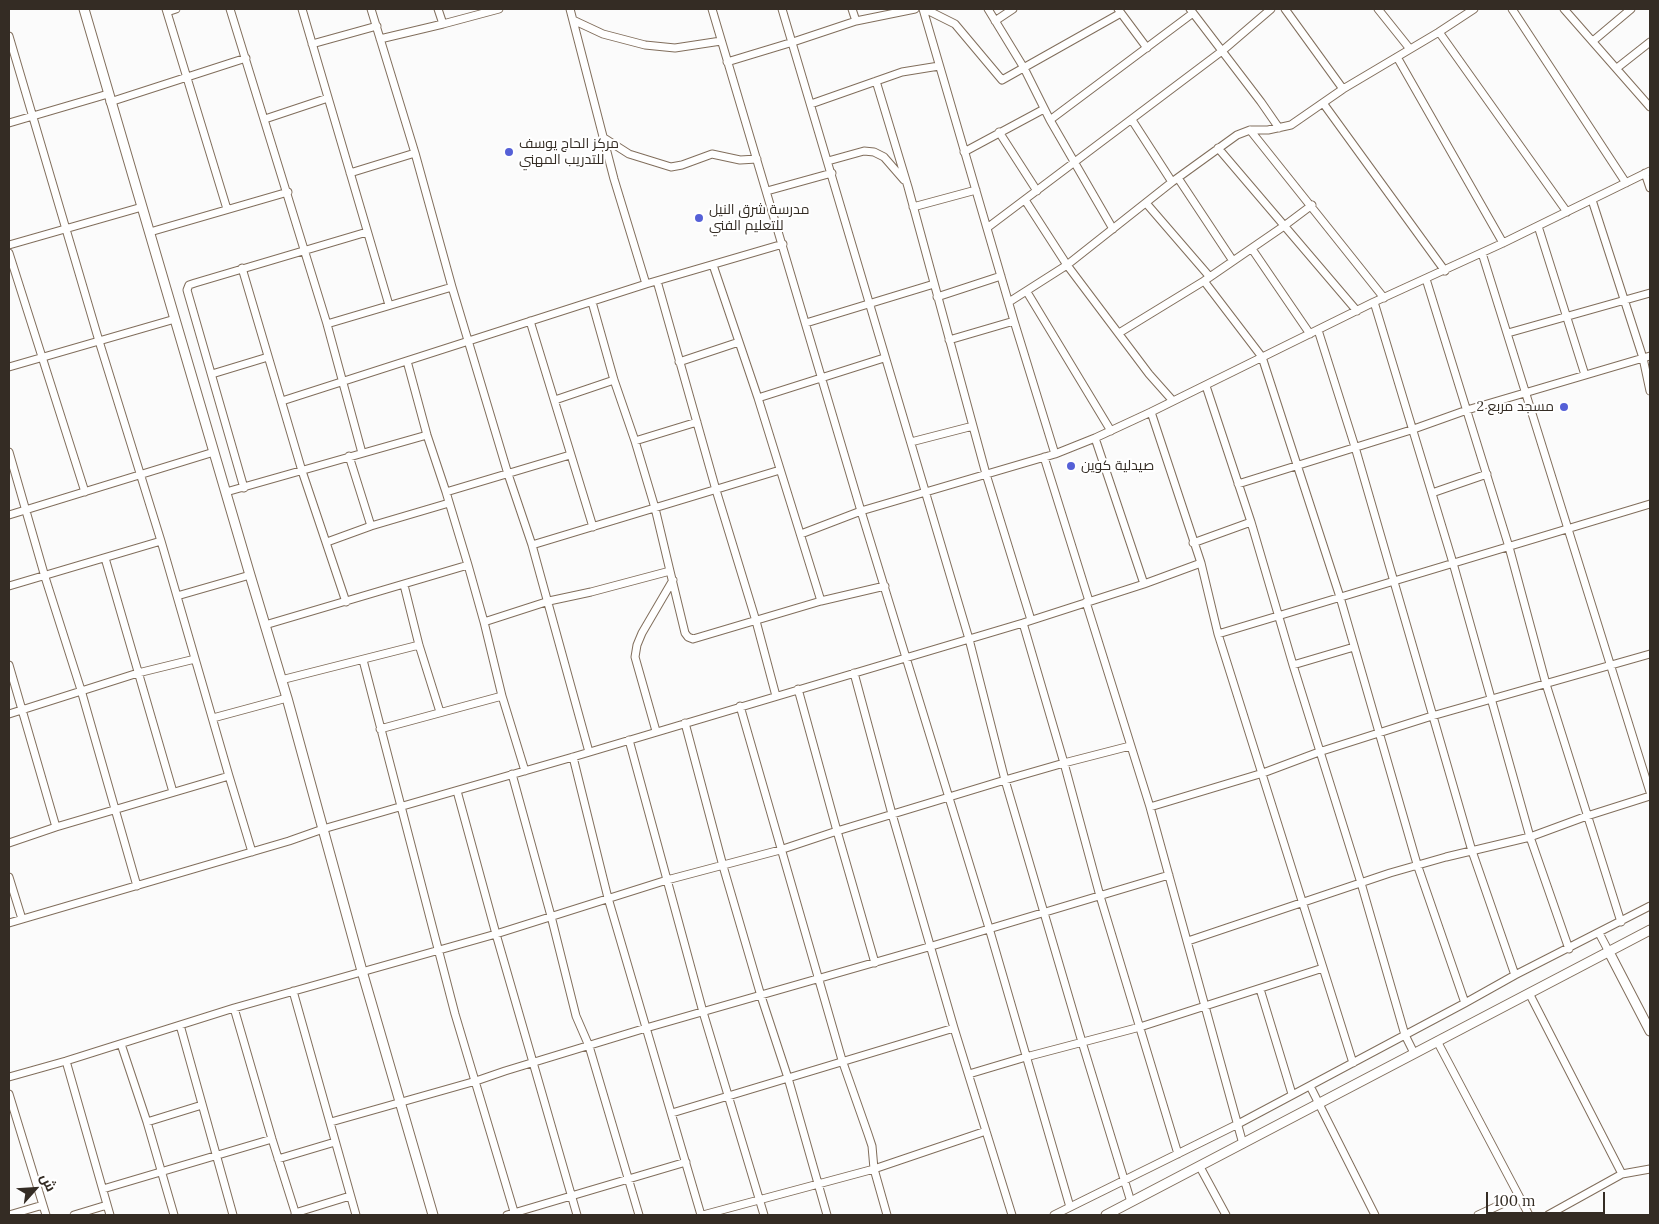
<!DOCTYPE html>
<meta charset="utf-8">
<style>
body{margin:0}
#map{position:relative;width:1659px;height:1224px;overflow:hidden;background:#fbfbfb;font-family:Lora,Cairo,serif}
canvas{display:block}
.frame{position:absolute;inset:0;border:10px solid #342c24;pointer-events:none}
.north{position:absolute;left:10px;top:1164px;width:50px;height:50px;-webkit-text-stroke:4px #fff;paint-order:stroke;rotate:64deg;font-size:14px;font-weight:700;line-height:20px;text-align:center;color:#342c24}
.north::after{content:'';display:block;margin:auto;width:18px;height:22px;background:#342c24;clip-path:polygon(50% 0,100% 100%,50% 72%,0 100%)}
.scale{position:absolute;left:1486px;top:1192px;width:119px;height:22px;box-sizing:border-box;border:2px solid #342c24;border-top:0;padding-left:6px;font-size:15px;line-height:18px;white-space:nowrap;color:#342c24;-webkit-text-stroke:4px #fff;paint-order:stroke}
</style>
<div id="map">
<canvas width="1659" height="1224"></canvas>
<div class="frame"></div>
<div class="north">ش</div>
<div class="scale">100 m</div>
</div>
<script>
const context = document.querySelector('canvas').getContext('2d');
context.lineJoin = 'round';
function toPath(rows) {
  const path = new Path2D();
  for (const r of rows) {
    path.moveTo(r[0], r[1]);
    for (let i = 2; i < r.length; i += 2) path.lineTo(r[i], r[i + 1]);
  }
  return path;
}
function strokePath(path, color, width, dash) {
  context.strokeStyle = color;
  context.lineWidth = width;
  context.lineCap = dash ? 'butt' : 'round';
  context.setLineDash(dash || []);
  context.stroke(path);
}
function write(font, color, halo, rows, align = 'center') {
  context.font = font + ' Lora,Cairo,serif';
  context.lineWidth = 4;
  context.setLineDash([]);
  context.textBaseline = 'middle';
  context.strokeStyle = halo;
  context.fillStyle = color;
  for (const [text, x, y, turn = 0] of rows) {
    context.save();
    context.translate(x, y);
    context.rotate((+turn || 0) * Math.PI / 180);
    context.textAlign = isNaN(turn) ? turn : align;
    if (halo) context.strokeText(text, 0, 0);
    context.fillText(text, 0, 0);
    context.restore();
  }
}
const minor = toPath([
 [166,9,227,209],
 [230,9,327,324,362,453],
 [302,9,389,305],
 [371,9,415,153,452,287,508,474,532,545,589,752],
 [438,9,443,24],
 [570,9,614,179,646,284],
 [712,9,861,511,989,928,1070,1207],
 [782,9,969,639,1005,780,1082,1042,1131,1202],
 [852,9,856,21],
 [923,9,1014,321,1055,454,1095,438,1151,412,1374,302,1503,243,1650,171],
 [925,9,955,24,1002,80,1121,13],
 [988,9,1024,68,1050,120,1113,229],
 [1118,9,1147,48],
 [1190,9,1261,102,1279,128],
 [1285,9,1343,89],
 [1378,9,1410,49],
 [1512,9,1626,183],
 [1564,9,1650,107],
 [167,12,176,9],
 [573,20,603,34,645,45,675,48,721,41],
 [995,21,1013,9],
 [1439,32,1567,212],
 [9,36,99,341,161,541,229,776,252,852],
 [380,39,443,24,499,9],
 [1593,41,1631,9],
 [312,44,377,26],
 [1397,57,1503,243],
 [727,62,793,42,856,21,915,9],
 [1617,68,1650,42],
 [876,81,908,187,986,474,1031,620],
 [110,102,246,58],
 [1323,103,1445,271],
 [811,104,902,72,939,66],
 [265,119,328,98],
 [1050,120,1193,13],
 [1132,120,1172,182],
 [9,123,108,94],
 [1250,130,1384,298],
 [999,132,1037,191],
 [604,138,629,154,671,167,682,165,712,154,740,160,757,159],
 [1218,148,1357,311],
 [964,152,1044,109],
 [828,161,864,151,874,152,884,157,904,180],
 [350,173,415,153],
 [1645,173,1650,188],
 [1178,178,1233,261],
 [767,191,832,173],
 [1025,200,1067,265,1149,374,1173,401],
 [1592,200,1643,358,1650,391],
 [1146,203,1209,276],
 [913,207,976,190],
 [1538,226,1585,375],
 [987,228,1222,51,1271,9],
 [150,232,288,192],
 [9,245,142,207],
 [1252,249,1310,334],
 [9,253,85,492],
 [1482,253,1650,792],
 [713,265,758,398,821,601],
 [242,268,302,471,346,602],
 [1426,279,1509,547,1546,684,1621,922],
 [657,281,716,490,756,621,776,696],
 [1204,281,1262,357,1340,597,1417,864,1465,1003],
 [1027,292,1111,431],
 [937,297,1001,276],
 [592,302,614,380,635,441,655,508,670,571],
 [1009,302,1067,265,1172,182,1237,135,1250,130,1268,130,1291,125,1343,89,1439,32,1474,9],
 [1374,302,1453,563,1530,837,1569,949],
 [530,321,593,527],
 [806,323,934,284],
 [327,324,452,287],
 [1318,330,1355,447,1472,851,1515,975],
 [1119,333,1204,281,1284,226,1312,205],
 [1508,333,1650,293],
 [949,340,1014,321],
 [407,361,427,435,446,492,468,565,484,622,502,696,525,771],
 [679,362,739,342],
 [9,367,175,319],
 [212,374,268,357],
 [1206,386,1251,522,1293,665,1361,883,1405,1035,1414,1053],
 [758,398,884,358],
 [555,400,614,380],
 [282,401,646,284,783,244],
 [1095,438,1144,584],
 [635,441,697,422],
 [911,442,973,426],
 [9,452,45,577,81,690,137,886],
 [349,456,371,526],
 [1044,457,1089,601],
 [1238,484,1411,430,1467,410,1650,356],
 [244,488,187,290,189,285,195,283,367,232],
 [226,492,427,435],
 [446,492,570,455],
 [1432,493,1487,474],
 [9,515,214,452],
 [801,534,861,511,1055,454],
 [327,542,371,526,449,503],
 [1193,543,1251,522],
 [532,545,780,470],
 [105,558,173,792],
 [1201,563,1218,634,1353,1063],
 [404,585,419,645,440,712],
 [9,586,161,541],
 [177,596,250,575],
 [1086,602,1150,807,1243,1144],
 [484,622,549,601,591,592,670,571,685,633,688,637,693,639,821,601,885,586],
 [1023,623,1064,763,1100,896,1178,1154],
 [265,625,468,565],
 [1218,634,1650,504],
 [363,660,455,1014,515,1215],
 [9,665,56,827],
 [1293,665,1354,647],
 [854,673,892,814,954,1028,1012,1215],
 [281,680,419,645],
 [798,689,837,831,875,963],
 [740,706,842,1060,868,1134,872,1146,874,1169,887,1215],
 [9,714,138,673,195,659],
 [213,718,287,698],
 [685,723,723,866,761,996,788,1078,827,1215],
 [380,729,502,696],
 [656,731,635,657,637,645,642,633,673,580],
 [629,740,703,1012,764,1215],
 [573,757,608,898,701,1215],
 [512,774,551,916,576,1016,589,1046,639,1215],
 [457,791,496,934,577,1215],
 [1150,807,1263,773,1319,752,1432,716,1650,654],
 [9,843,56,827,229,776],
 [9,877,22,919],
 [9,923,289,841,323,829,573,757,1023,623,1144,584,1201,563,1151,412],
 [1599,933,1609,952],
 [1188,941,1390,873,1446,857,1530,837,1587,816,1650,796],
 [1260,989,1292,1094],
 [293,991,356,1215],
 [1529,993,1622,1174],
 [234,1008,272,1139,296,1215],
 [180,1025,233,1215],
 [1437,1041,1529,1215],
 [121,1044,147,1122,174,1215],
 [66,1061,110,1215],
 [969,1074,1026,1057,1140,1027,1323,968],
 [9,1077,66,1061,234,1008,496,934,667,880,780,850,837,831,1005,780,1064,763,1130,746],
 [1310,1086,1375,1215],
 [9,1094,46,1215],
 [672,1113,954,1028],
 [147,1122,202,1105],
 [331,1122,476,1081,505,1071,646,1028,932,946,1169,875],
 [278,1159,335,1142],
 [1200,1167,1226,1215],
 [103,1189,272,1139],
 [295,1213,350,1196],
 [9,1215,43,1205],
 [74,1215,107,1205],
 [507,1215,686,1162],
 [703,1215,874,1169,986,1131],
 [1054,1215,1238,1124,1465,1003,1515,975,1650,906],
 [1478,1215,1519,1196],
 [1548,1215,1622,1174,1650,1169]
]);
const tertiary = toPath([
 [84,9,250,575,287,698,362,971,433,1215],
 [1609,952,1650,1031],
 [1106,1215,1650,930]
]);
const markers = [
 [509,152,5,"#5560d7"],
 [699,218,5,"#5560d7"],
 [1564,407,5,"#5560d7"],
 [1071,466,5,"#5560d7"]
];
const poiNames = [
 ["مركز الحاج يوسف",519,144],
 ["للتدريب المهني",519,160],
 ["مدرسة شرق النيل",709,210],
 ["للتعليم الفني",709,226],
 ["مسجد مربع 2",1554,407,"right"],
 ["صيدلية كوين",1081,466]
];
strokePath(minor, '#816e5c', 9);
strokePath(tertiary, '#816e5c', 11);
strokePath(minor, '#fff', 7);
strokePath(tertiary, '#fff', 9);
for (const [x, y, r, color] of markers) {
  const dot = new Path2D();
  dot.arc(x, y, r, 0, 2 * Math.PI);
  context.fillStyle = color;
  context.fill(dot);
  strokePath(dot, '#fff', 2);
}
write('14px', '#342c24', '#fff', poiNames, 'left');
</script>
